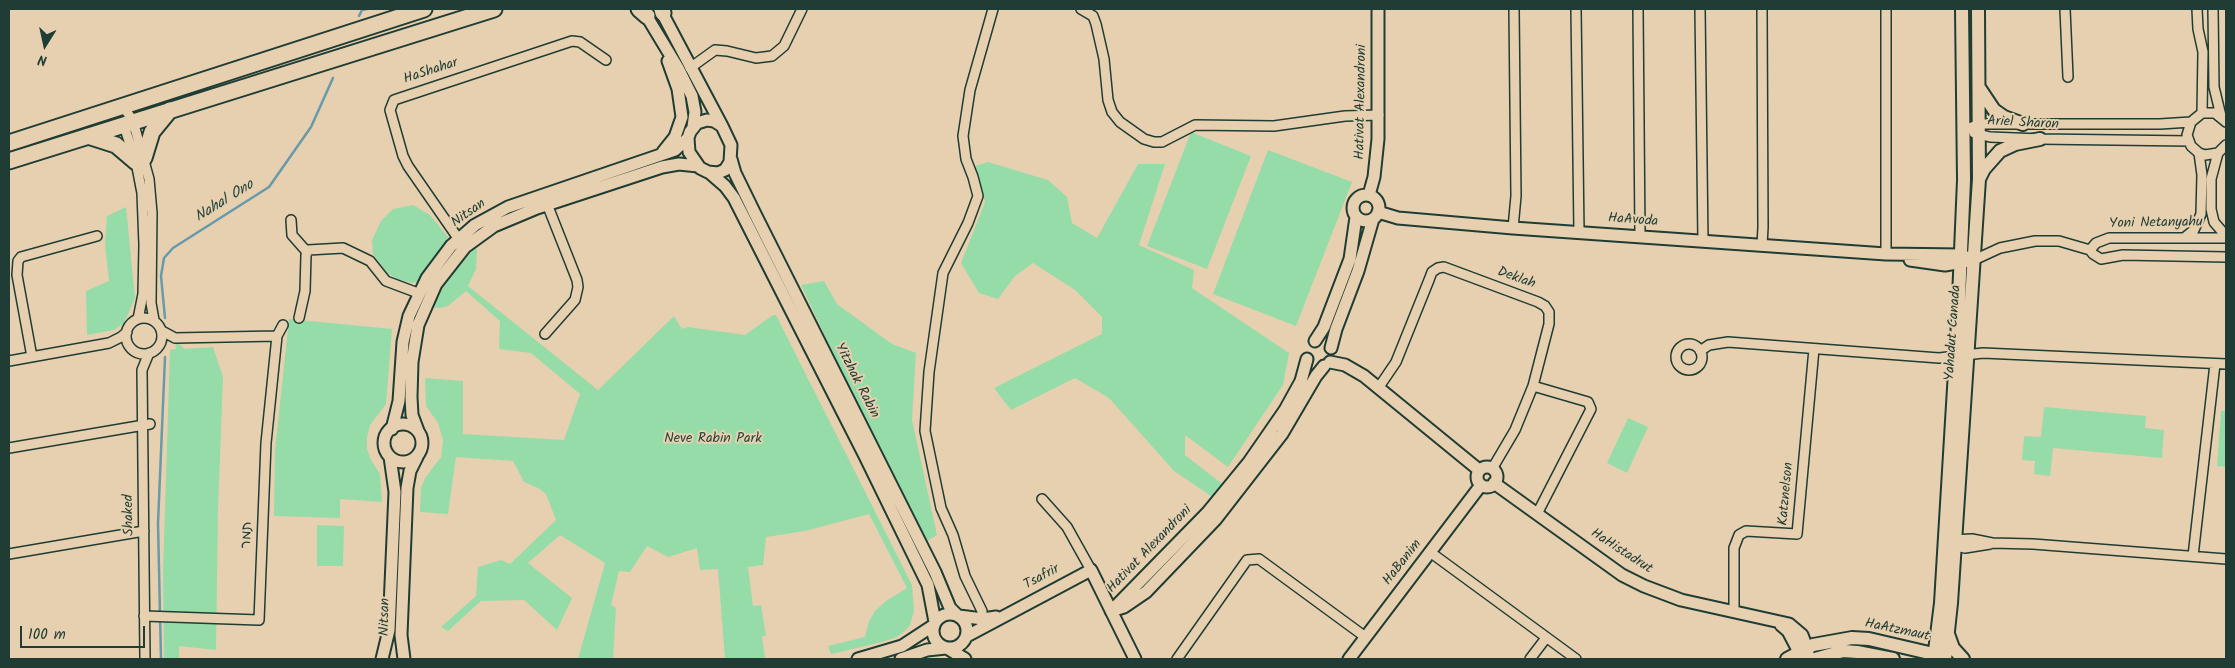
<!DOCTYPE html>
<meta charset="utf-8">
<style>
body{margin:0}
#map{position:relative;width:2235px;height:668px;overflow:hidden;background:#e7d0b0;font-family:Kalam,sans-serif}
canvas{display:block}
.frame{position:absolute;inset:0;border:10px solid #1f3d34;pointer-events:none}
.north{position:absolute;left:20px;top:20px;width:50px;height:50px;-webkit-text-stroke:4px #e7d0b0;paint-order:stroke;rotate:190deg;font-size:14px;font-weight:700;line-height:20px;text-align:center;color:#1f3d34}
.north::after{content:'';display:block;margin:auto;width:18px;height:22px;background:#1f3d34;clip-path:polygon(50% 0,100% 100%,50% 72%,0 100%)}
.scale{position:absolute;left:20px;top:626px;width:125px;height:22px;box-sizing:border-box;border:2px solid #1f3d34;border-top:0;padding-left:6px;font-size:15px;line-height:18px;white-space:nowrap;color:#1f3d34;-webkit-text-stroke:4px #e7d0b0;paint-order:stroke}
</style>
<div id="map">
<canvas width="2235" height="668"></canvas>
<div class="frame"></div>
<div class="north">N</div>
<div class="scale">100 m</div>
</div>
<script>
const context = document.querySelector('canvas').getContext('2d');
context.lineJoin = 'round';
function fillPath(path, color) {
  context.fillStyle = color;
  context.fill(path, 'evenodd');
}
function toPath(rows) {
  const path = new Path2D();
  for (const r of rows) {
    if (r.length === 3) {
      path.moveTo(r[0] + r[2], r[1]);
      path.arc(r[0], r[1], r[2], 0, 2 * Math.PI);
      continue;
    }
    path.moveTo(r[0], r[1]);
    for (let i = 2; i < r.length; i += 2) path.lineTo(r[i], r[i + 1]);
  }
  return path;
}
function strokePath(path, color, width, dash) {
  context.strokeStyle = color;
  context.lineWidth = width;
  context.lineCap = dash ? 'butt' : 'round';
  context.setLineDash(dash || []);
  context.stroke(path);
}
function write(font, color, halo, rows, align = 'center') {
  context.font = font + ' Kalam,"Playpen Sans Hebrew",sans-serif';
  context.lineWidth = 4;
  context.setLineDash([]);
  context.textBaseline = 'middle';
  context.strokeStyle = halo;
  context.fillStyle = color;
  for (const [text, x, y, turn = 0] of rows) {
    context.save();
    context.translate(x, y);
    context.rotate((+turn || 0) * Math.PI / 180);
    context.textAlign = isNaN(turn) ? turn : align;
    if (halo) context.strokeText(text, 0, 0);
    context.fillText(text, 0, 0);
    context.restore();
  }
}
const green = toPath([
 [1191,132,1251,156,1207,269,1147,246],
 [1268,150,1352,182,1296,326,1213,294],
 [988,162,1048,180,1067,197,1072,223,1097,238,1138,164,1165,164,1139,245,1194,270,1192,288,1289,353,1283,385,1228,467,1185,435,1185,455,1225,486,1214,498,1174,471,1109,398,1075,378,1011,410,994,388,1102,334,1102,317,1075,290,1033,263,1015,276,998,299,979,293,961,263,985,202,975,166],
 [413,205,430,215,448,237,434,264,419,281,413,283,399,280,387,273,373,254,372,240,381,221,393,209],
 [126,207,135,298,124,323,114,330,87,335,86,291,109,281,105,243,107,216],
 [476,246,477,250,476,269,468,286,598,390,674,316,682,329,688,327,745,335,773,315,776,315,912,585,914,611,910,625,906,630,897,637,882,642,831,654,828,646,865,637,869,621,875,611,886,601,907,588,869,514,805,531,766,537,763,565,748,567,753,606,761,605,766,636,762,636,765,658,725,659,718,569,700,570,697,548,668,557,647,546,630,572,619,571,611,605,616,608,613,659,578,659,605,563,560,535,528,563,572,598,557,630,524,600,481,601,448,631,441,627,476,596,478,567,501,560,510,564,556,520,546,494,538,488,524,482,513,461,456,457,448,514,420,512,421,488,425,478,441,457,443,440,438,423,426,406,425,378,463,381,463,434,564,440,580,394,531,353,499,349,500,321,466,291,448,306,440,308,433,307,444,285],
 [824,281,837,304,892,344,916,353,912,420,937,535,922,544,801,285],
 [289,319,392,329,386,404,370,425,367,437,367,449,371,460,380,474,382,502,340,499,340,518,274,516,275,450],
 [175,338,184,349,213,347,223,377,218,511,216,650,179,646,179,659,164,659,163,571,170,350,176,349],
 [2044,407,2146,416,2145,428,2164,430,2162,458,2053,448,2050,476,2034,474,2035,461,2022,460,2024,436,2041,437],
 [2221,411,2226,411,2226,467,2217,466],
 [1628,418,1648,427,1627,473,1607,463],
 [317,525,344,526,343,566,317,566]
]);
const stream = toPath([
 [359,16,362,10,367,9],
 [165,318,161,276,164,258,173,248,269,187,311,127,333,78],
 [161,659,158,523,165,357]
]);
const minor = toPath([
 [1081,9,1093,16,1096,24,1104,59,1108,100,1112,112,1120,122,1144,139,1154,142,1162,142,1195,125,1274,126,1345,116,1379,115],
 [1576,9,1579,232],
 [1638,9,1640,237],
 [1700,9,1703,241],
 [1886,9,1886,254],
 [2065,9,2068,77],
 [2197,9,2198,29,2203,52,2202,113],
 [2213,9,2214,87,2221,116],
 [690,68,715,50,727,51,756,58,772,56,784,46,802,9],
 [123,106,133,121,149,179,152,213,151,303,154,320],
 [2226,122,2215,113,2202,113,2191,122,2187,135,2191,146,2199,153,2205,155,2218,153,2226,145],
 [123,123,136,162,142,193,144,245,143,294,138,319],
 [1964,130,1980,124,2160,124,2191,122],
 [1974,133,1990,137,2040,139,2189,141],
 [2218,153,2211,179,2211,209,2214,222,2226,236],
 [291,220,292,235,307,252],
 [1513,228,1516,196,1514,9],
 [2184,238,2194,230,2201,214,2202,175,2199,153],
 [2226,238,2109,238,2096,243,2090,250,2093,254,2101,259,2123,255,2226,257],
 [462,244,408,166,403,156,390,110,394,100,572,41,580,42,606,60],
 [1762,246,1763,227,1762,9],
 [1974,260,2000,248,2035,241,2059,241,2090,250],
 [299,318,305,291,306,255,308,250,343,248,370,261,386,281,418,293],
 [144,336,18],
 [162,331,175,338,277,336,283,325],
 [545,334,575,300,578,287,577,280,547,204],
 [1689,357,13],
 [1700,351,1709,345,1728,342,1939,358,1983,353,2226,364],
 [32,357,17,275,18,261,21,257,97,236],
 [9,361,109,343,121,337,127,332],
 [1533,386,1588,402,1591,409,1537,514],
 [1379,387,1396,362,1429,280,1432,272,1438,268,1444,267,1538,302,1545,306,1549,312,1549,324,1533,386,1515,430,1492,469],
 [9,448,150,424],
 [1042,499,1067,527,1091,570],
 [1950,540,1972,539,1992,543,2033,544,2226,559],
 [1951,545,1965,548,1990,544],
 [1430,552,1576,659],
 [9,554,144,531],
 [2193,556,2215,364],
 [1734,612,1734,548,1739,535,1746,531,1797,534,1814,349],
 [144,616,259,620,266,443,277,336],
 [982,624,982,611,965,576,953,535,941,508,925,431,929,372,943,273,968,223,978,196,973,177,966,159,963,136,970,90,993,9],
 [145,659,142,370,149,353],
 [1177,659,1247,560,1259,559,1364,636],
 [1530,659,1546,638]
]);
const tertiary = toPath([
 [660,9,722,126],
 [643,10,678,68,692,96,695,112,693,127],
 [707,120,714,121,722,126,731,145,730,162,725,170,718,173,708,172,700,168,689,152,688,138,690,132,697,123,707,120],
 [663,152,675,137,682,117,678,89,668,61],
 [731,159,735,173,755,214,935,572,950,608,957,615],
 [710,173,725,186,734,198,865,456,928,585,935,622],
 [1366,208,13],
 [1369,195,1374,177,1378,139,1378,9],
 [1378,212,1398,218,1513,228,1886,254,1960,255,1969,258],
 [1910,260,1945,265,1968,261],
 [1315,341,1324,327,1350,259,1356,217],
 [1331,348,1336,329,1358,271,1373,219],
 [1330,362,1345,365,1364,376,1479,470],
 [403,443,19],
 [392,429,399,401,403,342,409,316,427,278,451,246,475,225,508,207,675,150,688,138],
 [418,431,412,415,411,397,412,362,418,325,436,284,465,247,494,226,537,208,662,167,679,164,698,166],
 [1487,477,10],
 [1494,483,1622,575,1644,586,1681,600,1789,624,1802,635,1807,648,1809,659],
 [1116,606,1208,512,1249,462,1285,410,1301,381,1307,359],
 [1111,611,1124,607,1146,592,1216,519,1282,434,1316,376,1324,366],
 [950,631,17],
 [959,616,983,619,996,617],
 [1781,625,1788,631,1799,652,1805,658],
 [967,636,1091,570,1135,659],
 [947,648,965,659],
 [382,659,389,630,395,492,390,457],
 [404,659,401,635,407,488,410,471,417,457],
 [858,659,902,646,934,625],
 [901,659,927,650,946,648],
 [1349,659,1481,485]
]);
const secondary = toPath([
 [1980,89,1994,110,2004,117,2023,124],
 [1979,179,1984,169,2000,151,2015,144,2040,139],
 [1948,634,1953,648,1963,659],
 [1787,659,1813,645,1852,638,1869,639,1942,656],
 [1815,659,1843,651,1857,652,1893,659],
 [1934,659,1941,603,1958,322,1964,180,1962,9],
 [1945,659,1951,603,1979,179,1978,9]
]);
const primary = toPath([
 [639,9,647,16],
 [662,9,663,13],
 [88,136,116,145,136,162],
 [9,143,424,9],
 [144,158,152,132,170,110],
 [9,161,494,9]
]);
const streetNames = [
 ["HaShahar",431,72,-18],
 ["Hativat Alexandroni",1362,102,-89],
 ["Ariel Sharon",2023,124,3],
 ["Nitsan",469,214,-35],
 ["HaAvoda",1633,221,4],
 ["Yoni Netanyahu",2156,224,-1],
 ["Deklah",1516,279,20],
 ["Yahadut Canada",1954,333,-86],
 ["Yitzhak Rabin",856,381,63],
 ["Katznelson",1787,494,-85],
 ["Shaked",130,515,-91],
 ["תמר",248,535,-88],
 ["Hativat Alexandroni",1150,550,-46],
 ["HaHistadrut",1621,552,33],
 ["HaBanim",1403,563,-52],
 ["Tsafrir",1042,578,-28],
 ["Nitsan",386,617,-89],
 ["HaAtzmaut",1897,631,12]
];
const parkNames = [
 ["Neve Rabin Park",713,440]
];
const waterNames = [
 ["Nahal Ono",225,202,-32]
];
fillPath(green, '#96dca9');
strokePath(stream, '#679aaa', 2.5);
strokePath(minor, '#1f3d34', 12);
strokePath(tertiary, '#1f3d34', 15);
strokePath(secondary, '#1f3d34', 16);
strokePath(primary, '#1f3d34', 19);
strokePath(minor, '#e7d0b0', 9);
strokePath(tertiary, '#e7d0b0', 11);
strokePath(secondary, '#e7d0b0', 12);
strokePath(primary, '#e7d0b0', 15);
write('14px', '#1f3d34', '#e7d0b0', streetNames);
write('14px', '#25453a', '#e7d0b0', parkNames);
write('italic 15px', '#25453e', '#e7d0b0', waterNames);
</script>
